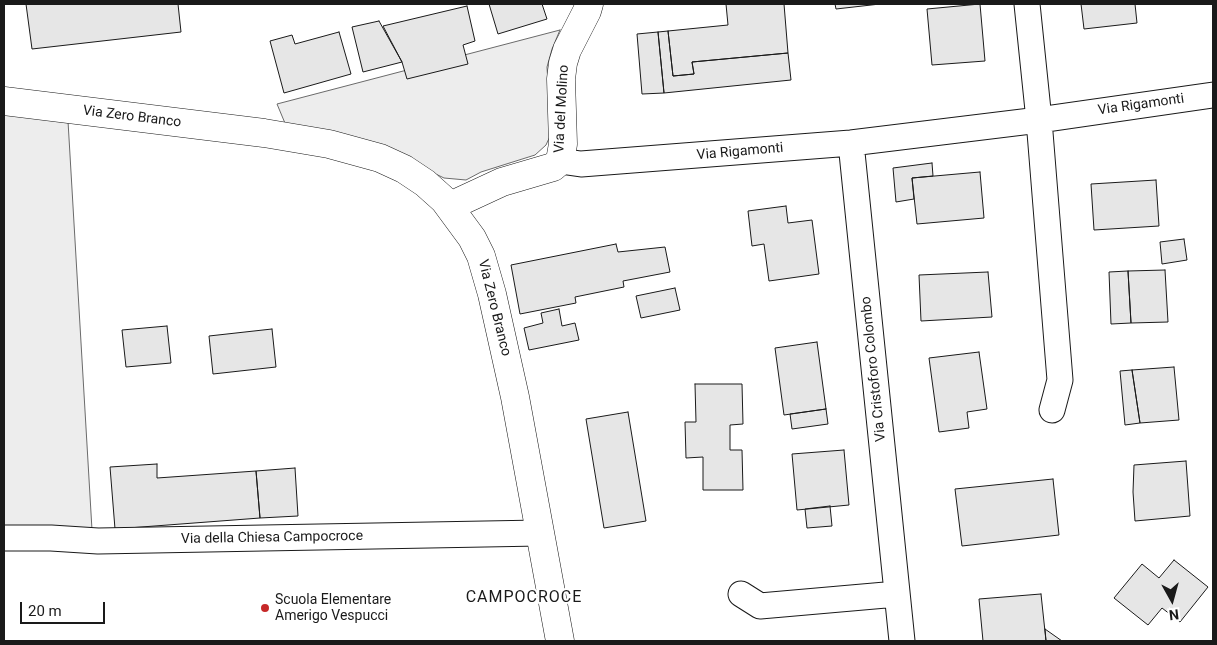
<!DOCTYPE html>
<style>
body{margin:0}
#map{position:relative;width:1217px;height:645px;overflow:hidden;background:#fff;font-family:Roboto,sans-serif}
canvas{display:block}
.frame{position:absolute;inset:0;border:5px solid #1a1a1a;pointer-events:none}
.north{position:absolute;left:1147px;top:575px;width:50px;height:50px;-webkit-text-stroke:4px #fff;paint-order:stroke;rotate:173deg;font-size:14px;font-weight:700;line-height:20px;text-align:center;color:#1a1a1a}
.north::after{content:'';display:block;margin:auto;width:18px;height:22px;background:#1a1a1a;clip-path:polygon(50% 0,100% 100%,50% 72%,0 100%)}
.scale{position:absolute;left:20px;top:602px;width:85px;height:22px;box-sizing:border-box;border:2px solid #1a1a1a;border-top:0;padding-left:6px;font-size:15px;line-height:18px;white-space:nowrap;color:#1a1a1a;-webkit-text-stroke:4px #fff;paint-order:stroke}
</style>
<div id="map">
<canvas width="1217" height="645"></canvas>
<div class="frame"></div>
<div class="north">N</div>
<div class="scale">20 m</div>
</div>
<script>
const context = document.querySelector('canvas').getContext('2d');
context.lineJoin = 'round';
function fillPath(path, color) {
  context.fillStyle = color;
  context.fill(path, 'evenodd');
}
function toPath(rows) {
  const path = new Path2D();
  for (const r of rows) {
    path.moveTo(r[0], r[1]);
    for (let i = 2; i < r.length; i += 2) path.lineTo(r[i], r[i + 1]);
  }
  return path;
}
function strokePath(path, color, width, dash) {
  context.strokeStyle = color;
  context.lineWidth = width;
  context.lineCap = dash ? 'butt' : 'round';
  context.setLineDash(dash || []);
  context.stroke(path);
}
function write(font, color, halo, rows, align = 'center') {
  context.font = font + ' Roboto,sans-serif';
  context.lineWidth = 4;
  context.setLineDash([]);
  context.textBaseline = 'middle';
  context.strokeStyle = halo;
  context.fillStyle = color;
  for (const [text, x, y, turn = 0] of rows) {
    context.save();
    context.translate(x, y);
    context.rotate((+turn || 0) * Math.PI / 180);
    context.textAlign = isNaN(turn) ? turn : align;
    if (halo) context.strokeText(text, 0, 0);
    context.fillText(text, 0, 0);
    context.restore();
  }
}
const built = toPath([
 [560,30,552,49,547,67,551,134,546,145,535,155,481,172,466,180,444,178,415,164,287,128,277,104,560,30],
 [4,113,68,121,93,547,4,546,4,113]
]);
const building = toPath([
 [26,4,178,4,181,32,32,49,26,4],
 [489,4,542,4,547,19,498,34,489,4],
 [726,4,784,4,788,53,692,62,694,74,673,76,668,31,728,25,726,4],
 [835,4,880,4,836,9,835,4],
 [980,4,985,61,932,65,927,9,980,4],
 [1081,4,1135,4,1137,23,1084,29,1081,4],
 [467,6,475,41,463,45,468,64,407,79,402,62,383,26,467,6],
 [379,21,402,62,363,72,352,27,379,21],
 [668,31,673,76,694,74,692,62,788,53,791,80,664,93,658,32,668,31],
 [339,32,351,74,284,93,270,41,292,35,295,44,339,32],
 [658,32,664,93,642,94,637,34,658,32],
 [932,163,933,176,912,178,914,199,896,202,893,168,932,163],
 [980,172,984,218,917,224,912,178,980,172],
 [1156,180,1159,226,1094,230,1091,184,1156,180],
 [786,206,788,223,812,220,819,274,769,281,764,244,752,246,748,211,786,206],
 [1184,239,1187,260,1162,264,1160,242,1184,239],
 [616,244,618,252,665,247,670,272,623,281,624,287,575,297,576,303,520,314,511,265,616,244],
 [1165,270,1168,322,1131,323,1128,271,1165,270],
 [1128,271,1131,323,1111,324,1109,272,1128,271],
 [988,272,992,317,921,321,919,275,988,272],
 [675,288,680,310,641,318,636,296,675,288],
 [559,309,562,326,575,323,579,340,529,350,524,328,543,323,541,313,559,309],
 [167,326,171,363,126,367,122,330,167,326],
 [272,329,276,367,213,374,209,336,272,329],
 [817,342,826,409,784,415,775,348,817,342],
 [979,352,987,409,967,412,969,428,939,432,929,358,979,352],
 [1174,367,1179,420,1140,423,1132,370,1174,367],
 [1132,370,1140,423,1125,425,1120,371,1132,370],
 [695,384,742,384,743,424,730,425,730,450,742,450,743,490,703,490,703,457,686,458,685,422,696,422,695,384],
 [826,409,828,424,792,429,790,414,826,409],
 [628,412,646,521,604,528,586,419,628,412],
 [844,450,849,505,797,510,792,454,844,450],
 [1186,461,1190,516,1135,521,1133,492,1134,465,1186,461],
 [157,464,157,478,256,471,260,518,115,529,110,467,157,464],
 [295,468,298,516,260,518,256,471,295,468],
 [1053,479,1059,535,962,546,955,489,1053,479],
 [830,506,832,526,807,528,805,509,830,506],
 [1174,560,1208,587,1180,622,1162,608,1148,625,1114,598,1142,564,1159,578,1174,560],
 [1041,594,1046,641,983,641,979,599,1041,594],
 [1045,629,1062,641,1046,641,1045,629]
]);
const street = toPath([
 [1027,4,1039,120,1060,380,1052,410],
 [851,143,902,641],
 [560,161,581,164,851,143,1039,120,1213,95],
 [4,538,51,538,98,541,540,533],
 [741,594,760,606,897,594]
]);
const secondary = toPath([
 [4,101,264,133,329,144,380,158,404,169,425,183,444,200,472,238,481,256,492,294,515,397,560,641],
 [451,208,461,201,502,182,553,167,560,161,563,144,561,79,563,63,567,50,587,11,589,4]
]);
const markers = [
 [265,608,5,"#c62828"]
];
const streetNames = [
 ["Via Rigamonti",1141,105,-8],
 ["Via del Molino",562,109,-87],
 ["Via Zero Branco",132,117,7],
 ["Via Rigamonti",740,152,-5],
 ["Via Zero Branco",494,308,76],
 ["Via Cristoforo Colombo",874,369,-96],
 ["Via della Chiesa Campocroce",272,538,-1]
];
const poiNames = [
 ["Scuola Elementare",275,600],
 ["Amerigo Vespucci",275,616]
];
const quarterNames = [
 ["CAMPOCROCE",524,598]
];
fillPath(built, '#ededed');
strokePath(built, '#6a6a6a', 1);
fillPath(building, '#e6e6e6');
strokePath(building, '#1a1a1a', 1);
strokePath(street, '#1a1a1a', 27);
strokePath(secondary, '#1a1a1a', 29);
strokePath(street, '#fff', 25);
strokePath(secondary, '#fff', 28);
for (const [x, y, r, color] of markers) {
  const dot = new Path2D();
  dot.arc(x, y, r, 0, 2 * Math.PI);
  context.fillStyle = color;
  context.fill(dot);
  strokePath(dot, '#fff', 2);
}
write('14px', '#1a1a1a', '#fff', streetNames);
write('14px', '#1a1a1a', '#fff', poiNames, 'left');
context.letterSpacing = '1px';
write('16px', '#1a1a1a', '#fff', quarterNames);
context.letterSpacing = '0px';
</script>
